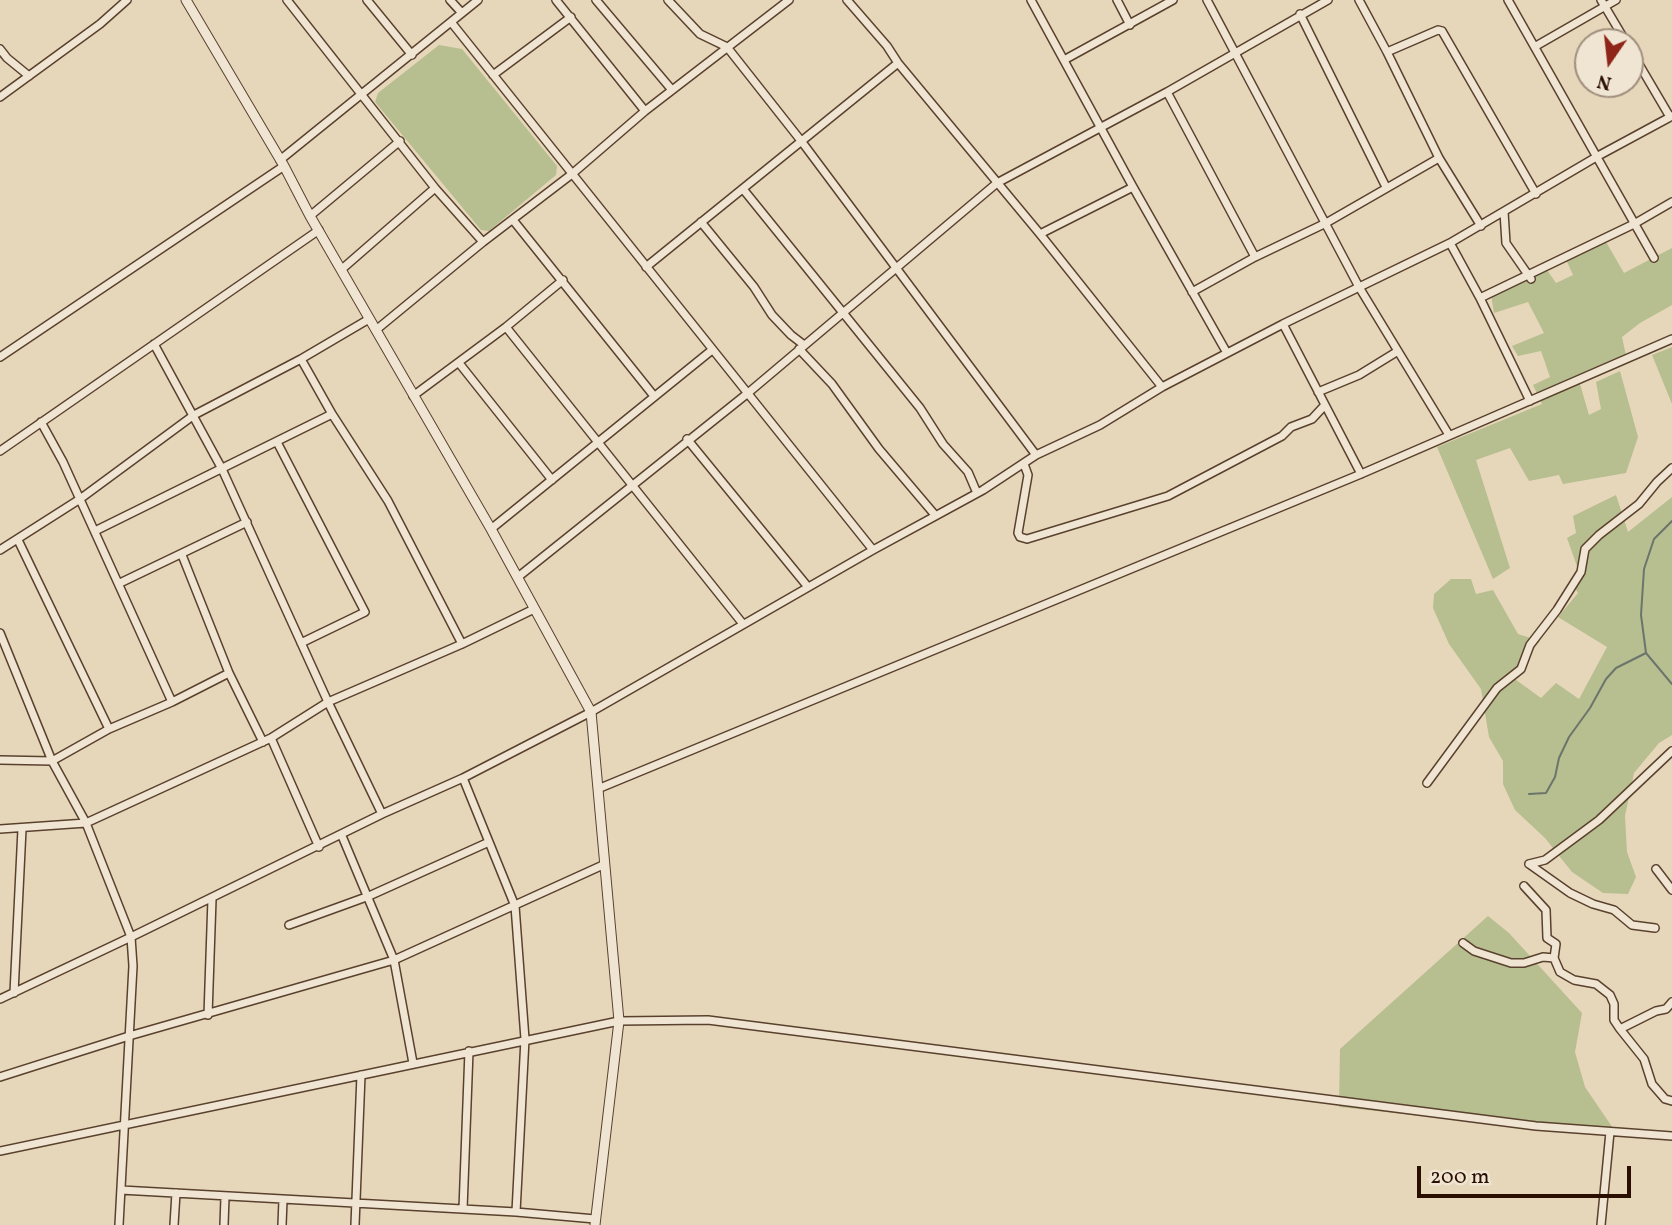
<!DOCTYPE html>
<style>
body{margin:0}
#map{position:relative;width:1672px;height:1225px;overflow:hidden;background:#e7d7ba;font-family:Vollkorn,serif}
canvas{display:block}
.north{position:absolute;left:1574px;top:28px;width:70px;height:70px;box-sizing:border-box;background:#efe5d2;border:2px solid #a08f7e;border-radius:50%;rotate:194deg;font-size:19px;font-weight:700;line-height:28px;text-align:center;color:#2a0f00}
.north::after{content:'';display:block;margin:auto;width:24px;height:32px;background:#8f2418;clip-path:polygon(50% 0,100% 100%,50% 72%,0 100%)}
.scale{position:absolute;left:1417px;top:1166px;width:214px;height:32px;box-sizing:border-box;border:4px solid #2a0f00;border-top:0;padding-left:9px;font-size:21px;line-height:24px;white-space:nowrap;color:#2a0f00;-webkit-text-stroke:5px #efe5d2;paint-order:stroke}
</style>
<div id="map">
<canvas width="1672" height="1225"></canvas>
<div class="north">N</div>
<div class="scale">200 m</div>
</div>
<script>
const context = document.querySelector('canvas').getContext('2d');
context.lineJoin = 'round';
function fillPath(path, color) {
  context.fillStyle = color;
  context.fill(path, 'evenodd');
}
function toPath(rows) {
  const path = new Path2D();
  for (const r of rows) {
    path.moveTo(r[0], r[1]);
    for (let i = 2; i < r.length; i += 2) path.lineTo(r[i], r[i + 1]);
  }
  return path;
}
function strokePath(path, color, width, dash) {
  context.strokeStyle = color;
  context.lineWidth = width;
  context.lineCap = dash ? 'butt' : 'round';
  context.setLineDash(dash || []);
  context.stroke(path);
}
const green = toPath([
 [439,45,462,49,557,166,556,175,489,231,481,230,375,102,378,93],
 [1602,235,1624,273,1672,248,1672,305,1640,323,1622,337,1627,360,1580,384,1589,415,1601,409,1596,382,1620,371,1638,437,1626,473,1563,484,1559,475,1529,481,1510,448,1476,460,1510,568,1493,579,1437,447,1542,404,1533,385,1550,377,1541,351,1518,356,1512,346,1544,333,1528,302,1494,313,1491,295,1547,270,1556,283,1573,275,1564,255],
 [1672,347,1672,404,1652,355],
 [1616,495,1628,532,1672,497,1672,735,1659,743,1634,773,1625,816,1627,852,1636,877,1628,894,1603,893,1572,872,1545,838,1515,810,1503,784,1503,761,1489,737,1481,689,1449,644,1433,608,1434,594,1451,579,1471,579,1476,594,1493,590,1518,634,1540,641,1512,677,1541,698,1556,683,1579,699,1607,647,1558,617,1578,593,1570,580,1579,572,1567,538,1576,533,1573,516],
 [1488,916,1509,933,1582,1013,1575,1052,1585,1087,1619,1137,1339,1107,1340,1049]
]);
const stream = toPath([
 [1646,653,1672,684],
 [1529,794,1546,793,1555,777,1559,758,1569,737,1590,708,1606,679,1616,668,1646,653,1641,615,1644,569,1654,539,1672,521]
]);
const minor = toPath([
 [287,0,435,188,483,242],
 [367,0,412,55],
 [450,0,461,12],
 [556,0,645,111],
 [596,0,672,90],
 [668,0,700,34,727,47,802,142,1036,455],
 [847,0,887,46,898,63,1040,234,1162,387],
 [1031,0,1133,187,1227,353],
 [1117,0,1130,25],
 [1207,0,1359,287,1449,435],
 [1359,0,1387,52,1439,158,1481,226],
 [1508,0,1654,258],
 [1601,0,1626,42],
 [1300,14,1386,187],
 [451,22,873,550],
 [1536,46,1616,0],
 [0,49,7,58,29,76],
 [1630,49,1670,117],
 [1387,52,1438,30,1442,31,1536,194],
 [1064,60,1173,0],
 [493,75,571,17],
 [1167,92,1255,257],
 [0,97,100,24,127,0],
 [280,160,478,0],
 [743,189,920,408,943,444,968,472,977,493],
 [1504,212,1506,243,1531,279],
 [310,216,400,141],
 [513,220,654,396],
 [701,222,754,287,772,315,791,335,804,345],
 [1040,234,1133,187],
 [1450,243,1480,298,1530,401],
 [646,267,898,63],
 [342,269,435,188],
 [1192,292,1255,257,1326,223,1439,158],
 [1480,298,1634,224,1672,202],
 [1283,324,1361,474],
 [506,327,743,624],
 [376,330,483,242,572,174,645,111,789,0],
 [154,344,222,469,328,702,382,814],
 [799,349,832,384,879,449,935,515],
 [0,357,284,166],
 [301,359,332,414,388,501,462,644],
 [459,363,552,480],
 [1318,392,1359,375,1398,351],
 [413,396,506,327,563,280],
 [41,422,63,462,172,702],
 [687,439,808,587],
 [277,442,365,612,301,643],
 [0,451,319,230],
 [1024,464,1028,475,1018,533,1020,537,1027,539,1168,496,1282,436,1291,427,1312,419,1325,405],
 [491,529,712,350],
 [95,531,332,414],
 [18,540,109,729],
 [0,550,80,499,194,415,301,359,369,319],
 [182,555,229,673,263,742],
 [518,577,748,393,997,183,1167,92,1328,0],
 [120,583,247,522],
 [0,633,52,761,86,823,131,937,133,966,119,1225],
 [271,738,319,847],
 [0,760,52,761,109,729,172,702,229,673],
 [463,778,515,906,525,1039,516,1212],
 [1427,783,1497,688,1521,669,1530,645,1557,610,1581,572,1585,549,1599,535,1639,504,1657,482,1672,468],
 [600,788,1361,474,1672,339],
 [0,829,86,823,271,738,328,702,462,644,534,609],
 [342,836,394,960,413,1063],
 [1529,864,1545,860,1599,820,1672,751],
 [1529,864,1570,893,1593,904,1614,910,1632,925,1655,928],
 [1656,869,1672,890],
 [1524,886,1546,910,1547,938,1556,944,1554,958,1560,972,1574,980,1596,984,1610,995,1614,1004,1614,1020,1620,1029],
 [289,925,369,896,489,842],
 [1463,943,1474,951,1511,963,1524,963,1543,957,1554,958],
 [14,993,22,829],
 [0,999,131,937,382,814,463,778,591,712,873,550,983,490,1036,455,1100,425,1162,387,1283,324,1450,243,1598,156,1672,116],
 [1672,1002,1666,1009,1656,1011,1620,1029,1644,1059,1652,1084,1665,1099,1672,1101],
 [208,1015,212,899],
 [0,1077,129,1036,394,960,603,865],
 [0,1151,619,1021,708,1020,1536,1126,1672,1136],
 [121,1190,516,1212,595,1219],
 [463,1209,469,1051],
 [174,1225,176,1193],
 [224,1225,225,1197],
 [282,1225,283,1200],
 [355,1225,361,1075],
 [1601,1225,1610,1132]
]);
const tertiary = toPath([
 [186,0,284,166,310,216,491,529,591,712,619,1021,595,1225]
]);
fillPath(green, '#b7be8f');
strokePath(stream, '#6b756b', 2);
strokePath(minor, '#59412e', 10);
strokePath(tertiary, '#59412e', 11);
strokePath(minor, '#efe5d2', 7);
strokePath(tertiary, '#efe5d2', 9);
</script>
